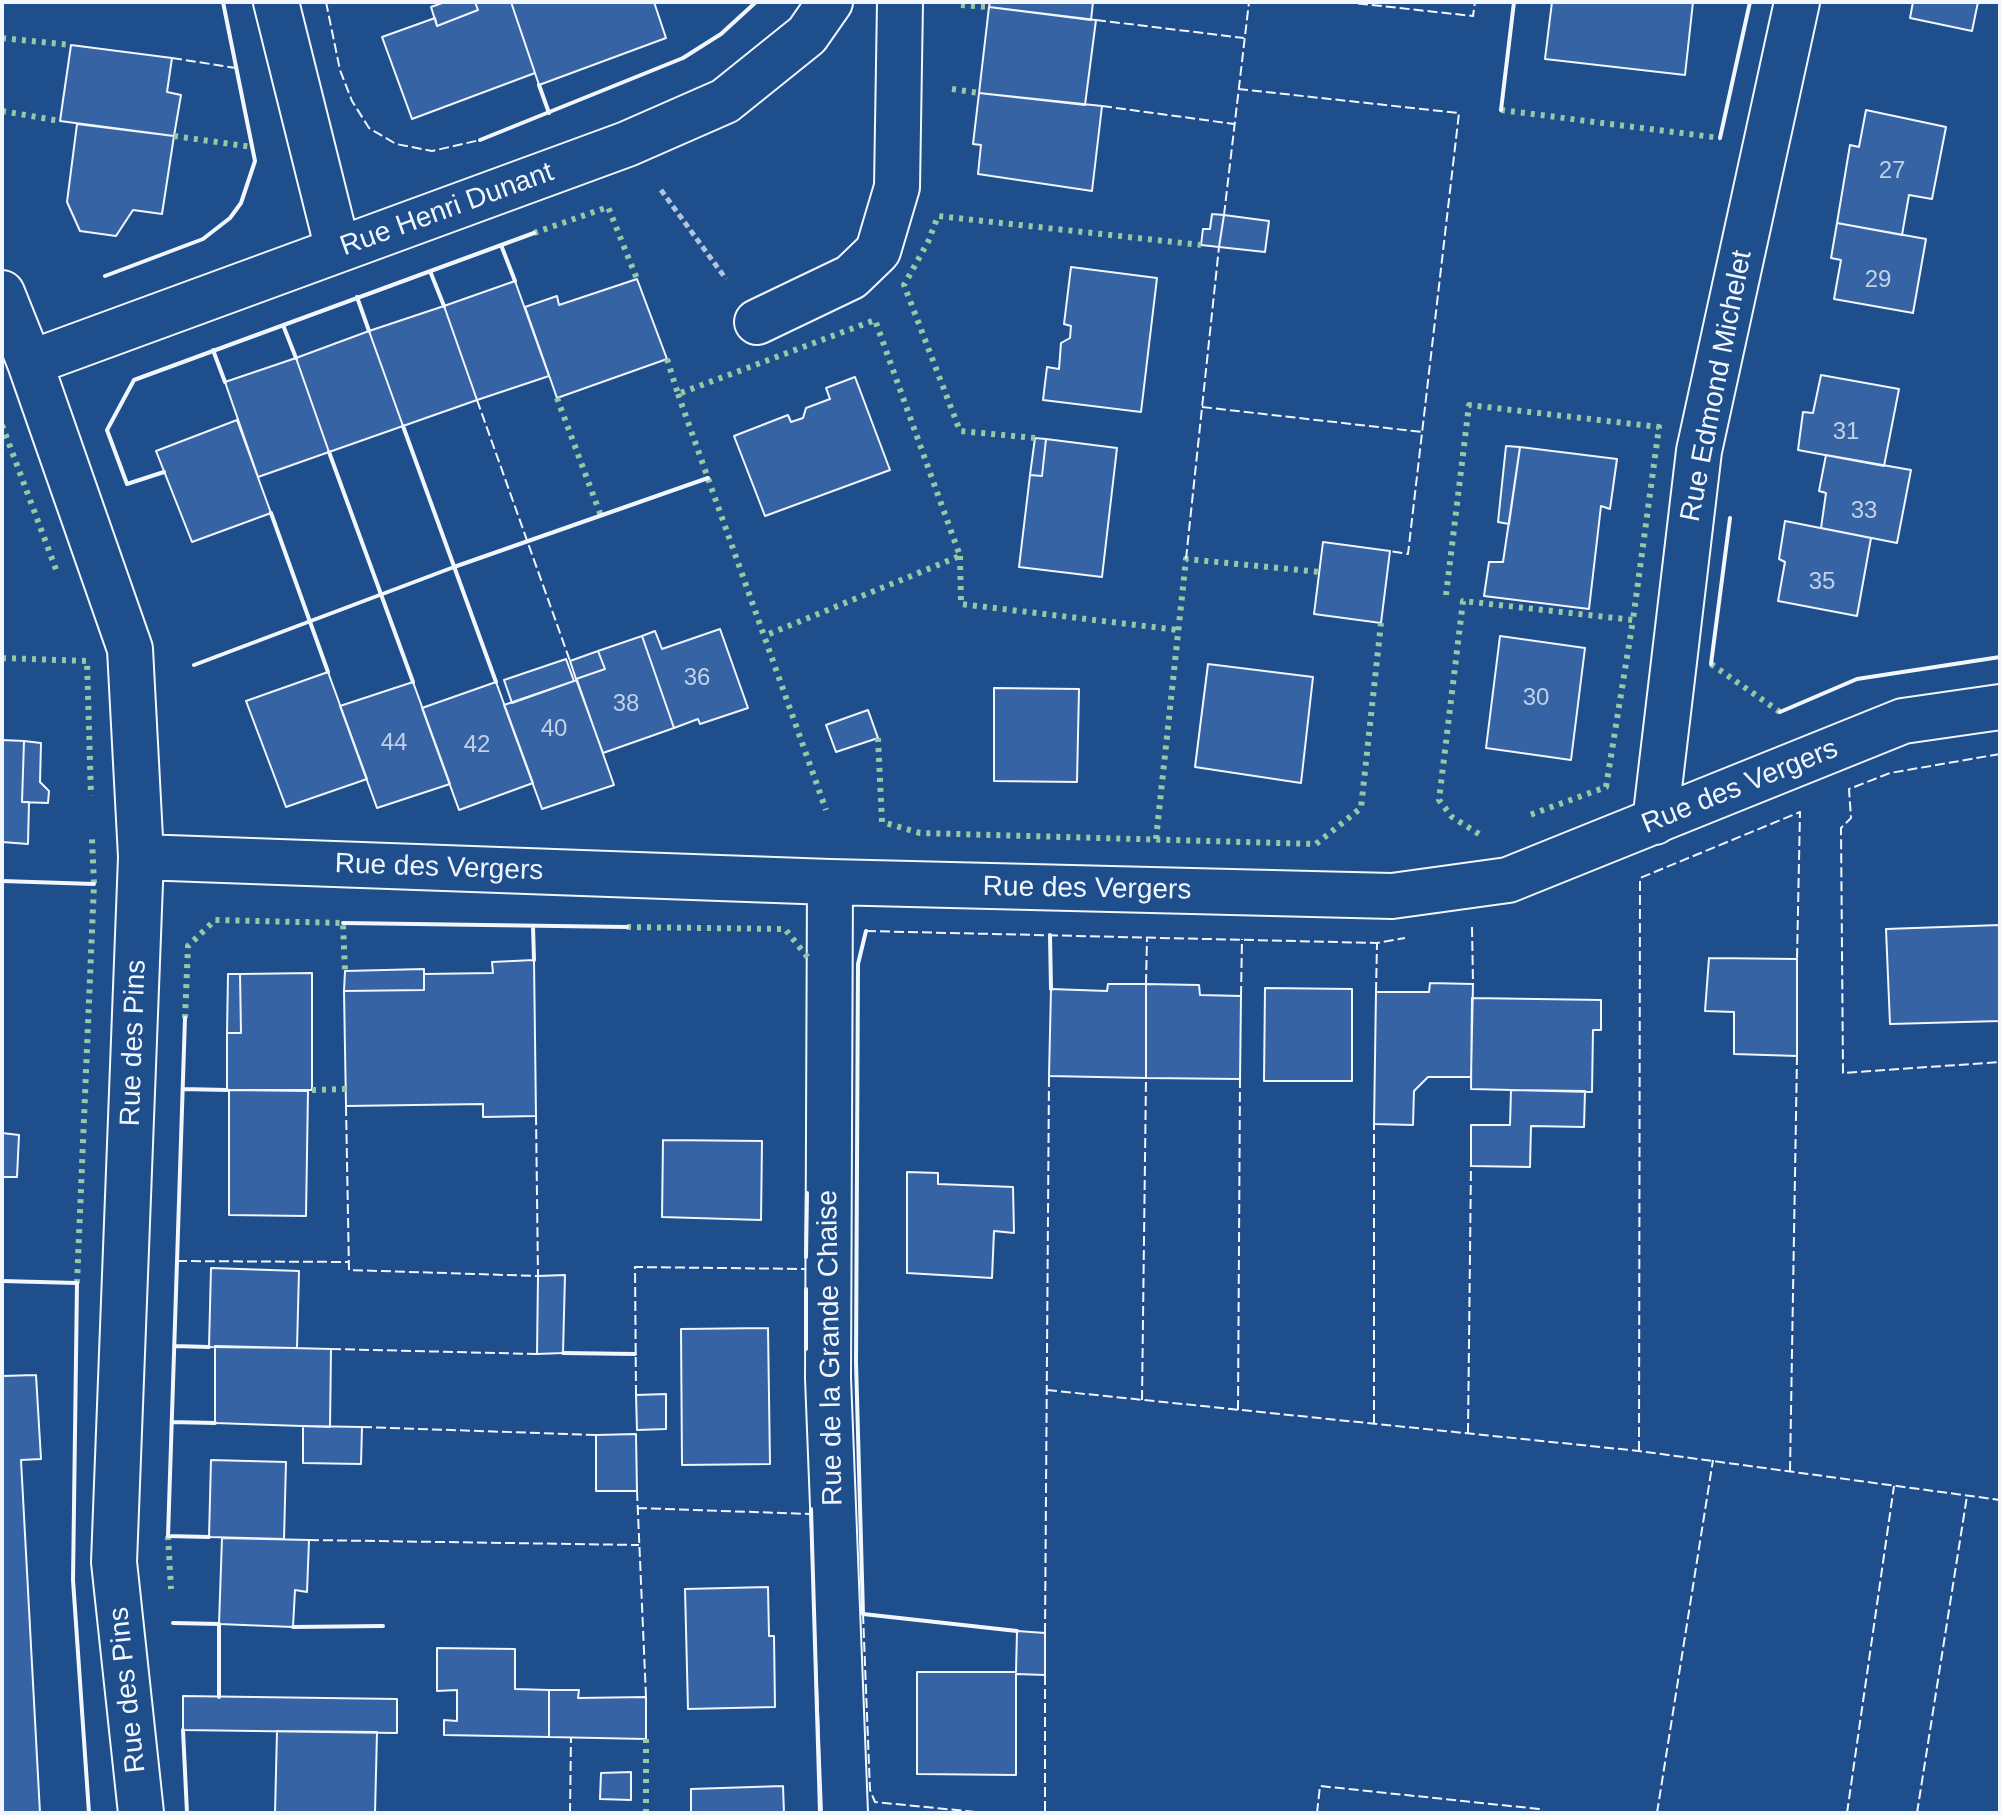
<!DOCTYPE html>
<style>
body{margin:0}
#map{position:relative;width:2002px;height:1815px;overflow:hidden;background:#1f4e8c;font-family:Helvetica,sans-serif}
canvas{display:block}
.frame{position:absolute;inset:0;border:4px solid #f2f6ff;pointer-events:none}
</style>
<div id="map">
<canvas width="2002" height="1815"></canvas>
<div class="frame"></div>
</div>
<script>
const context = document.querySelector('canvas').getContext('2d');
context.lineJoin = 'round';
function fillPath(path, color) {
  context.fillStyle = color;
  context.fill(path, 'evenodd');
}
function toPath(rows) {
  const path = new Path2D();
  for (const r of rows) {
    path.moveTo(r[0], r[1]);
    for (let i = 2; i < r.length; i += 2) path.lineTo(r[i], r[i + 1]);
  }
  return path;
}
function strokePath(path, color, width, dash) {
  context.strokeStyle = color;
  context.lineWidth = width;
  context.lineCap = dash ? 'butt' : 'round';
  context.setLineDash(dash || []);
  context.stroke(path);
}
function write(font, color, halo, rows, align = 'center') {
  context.font = font + ' Helvetica,sans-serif';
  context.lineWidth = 6;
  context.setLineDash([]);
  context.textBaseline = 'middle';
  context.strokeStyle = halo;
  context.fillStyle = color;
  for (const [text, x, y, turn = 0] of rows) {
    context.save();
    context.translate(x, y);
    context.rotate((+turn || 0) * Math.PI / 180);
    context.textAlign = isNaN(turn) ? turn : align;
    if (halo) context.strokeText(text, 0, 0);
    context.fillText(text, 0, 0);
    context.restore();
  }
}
const building = toPath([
 [445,2,475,2,478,10,437,26,431,7,445,2],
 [475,2,511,2,535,73,412,119,382,37,435,18,437,26,478,10,475,2],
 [511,2,654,2,666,38,539,85,511,2],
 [990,2,1093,2,1091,20,989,7,990,2],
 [1552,2,1693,2,1685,75,1545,59,1552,2],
 [1913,2,1978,2,1972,31,1910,18,1913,2],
 [989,7,1096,20,1085,105,979,93,989,7],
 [71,45,172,58,167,92,181,95,174,136,60,121,71,45],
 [979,93,1102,106,1092,191,978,174,981,145,973,144,979,93],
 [1866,110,1946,127,1932,199,1909,195,1902,235,1837,223,1850,145,1859,147,1866,110],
 [77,124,174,136,162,214,133,210,116,236,80,231,67,202,77,124],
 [1212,214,1224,215,1219,247,1201,245,1203,229,1210,229,1212,214],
 [1224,215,1269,221,1265,252,1219,247,1224,215],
 [1837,223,1926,239,1913,313,1834,299,1841,260,1831,258,1837,223],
 [1071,267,1157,278,1141,412,1043,400,1047,367,1059,369,1061,343,1070,338,1071,326,1064,324,1071,267],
 [637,279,667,359,557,398,525,307,557,296,559,305,637,279],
 [515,281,549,376,477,400,444,306,515,281],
 [444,306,477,400,403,426,369,331,444,306],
 [369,331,403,426,329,452,296,358,369,331],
 [296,358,329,452,258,477,225,382,296,358],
 [1821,375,1899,389,1884,466,1798,450,1803,412,1813,413,1821,375],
 [855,377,890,470,765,516,734,436,788,415,791,422,803,418,806,408,830,399,826,388,855,377],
 [237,420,271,513,192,542,156,451,237,420],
 [1035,438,1046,439,1042,476,1030,475,1035,438],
 [1046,439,1117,448,1102,577,1019,567,1030,475,1042,476,1046,439],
 [1506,446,1520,447,1509,524,1498,522,1506,446],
 [1520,447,1617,459,1610,509,1601,506,1589,609,1484,596,1489,562,1503,562,1520,447],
 [1826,455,1911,470,1897,543,1821,528,1826,493,1819,491,1826,455],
 [1785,521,1871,538,1857,616,1778,601,1785,562,1779,559,1785,521],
 [1323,542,1390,551,1381,623,1314,614,1323,542],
 [720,629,748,708,700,724,698,719,674,728,642,636,655,631,662,649,720,629],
 [642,636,674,728,603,753,576,679,605,669,598,651,642,636],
 [1500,636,1585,648,1571,760,1486,748,1500,636],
 [598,651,605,669,576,679,570,661,598,651],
 [566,659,574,681,512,703,504,680,566,659],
 [1208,664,1313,677,1301,783,1195,767,1208,664],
 [328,672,367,779,286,807,246,701,328,672],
 [577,680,614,785,542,809,504,705,577,680],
 [413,682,450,784,377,808,340,706,413,682],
 [496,682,533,783,459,810,422,708,496,682],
 [994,688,1079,689,1077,782,994,781,994,688],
 [868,710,878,738,836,752,826,725,868,710],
 [2,740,24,741,22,802,29,802,28,844,2,842,2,740],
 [24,741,41,743,40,782,49,791,48,803,22,802,24,741],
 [2000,925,2000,1021,1890,1024,1886,929,2000,925],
 [1709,958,1797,959,1797,1056,1734,1054,1734,1012,1705,1011,1709,958],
 [534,960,536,1116,483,1117,483,1104,346,1106,344,991,424,990,424,974,493,973,492,962,534,960],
 [424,969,424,990,344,991,345,971,424,969],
 [312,973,312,1090,227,1090,227,1033,241,1033,240,974,312,973],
 [228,974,240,974,241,1033,227,1033,228,974],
 [1430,983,1473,984,1471,1077,1428,1077,1414,1091,1413,1125,1374,1124,1376,992,1429,992,1430,983],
 [1108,984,1146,984,1146,1078,1049,1076,1051,989,1107,991,1108,984],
 [1146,984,1199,985,1200,995,1241,996,1240,1079,1146,1078,1146,984],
 [1265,988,1352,989,1352,1081,1264,1081,1265,988],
 [1472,998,1601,1000,1601,1030,1593,1030,1592,1092,1471,1089,1472,998],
 [229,1090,308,1091,306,1216,229,1215,229,1090],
 [1511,1090,1585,1091,1584,1127,1531,1126,1530,1167,1471,1166,1471,1125,1510,1125,1511,1090],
 [2,1133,19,1135,17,1177,2,1177,2,1133],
 [663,1140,762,1141,761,1220,662,1217,663,1140],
 [907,1172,938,1173,938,1184,1013,1187,1014,1233,994,1231,992,1278,907,1273,907,1172],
 [211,1268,299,1271,297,1348,209,1347,211,1268],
 [565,1275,563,1353,537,1354,538,1276,565,1275],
 [768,1328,770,1464,682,1465,681,1329,768,1328],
 [215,1346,331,1349,330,1427,215,1423,215,1346],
 [36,1375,41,1459,21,1460,40,1813,2,1813,2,1376,36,1375],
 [666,1394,666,1429,637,1430,636,1395,666,1394],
 [303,1426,362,1427,361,1464,303,1463,303,1426],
 [636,1434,637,1491,596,1491,596,1435,636,1434],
 [211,1460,286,1462,284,1539,209,1537,211,1460],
 [222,1538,309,1540,307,1592,295,1590,293,1627,219,1624,222,1538],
 [768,1587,769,1636,774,1636,775,1707,688,1709,685,1589,768,1587],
 [1017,1631,1045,1633,1045,1675,1016,1674,1016,1775,917,1774,917,1672,1016,1672,1017,1631],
 [437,1648,515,1649,515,1689,549,1690,549,1737,444,1735,444,1720,457,1721,457,1690,437,1691,437,1648],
 [549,1690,579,1690,578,1698,646,1697,646,1739,549,1737,549,1690],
 [183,1696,397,1699,397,1733,183,1730,183,1696],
 [277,1731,377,1732,375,1813,275,1813,277,1731],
 [631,1772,631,1800,600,1799,601,1773,631,1772],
 [783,1786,784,1813,691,1813,691,1789,783,1786]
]);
const path = toPath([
 [661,190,726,279]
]);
const minor = toPath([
 [276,2,338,250],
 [2,293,30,363,130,649,141,857,114,1562,141,1813],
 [757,322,851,277,878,251,897,187,900,2],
 [30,363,627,144,725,101,807,35,830,2],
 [1655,822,1699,451,1797,2],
 [141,857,830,882,1392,896,1508,880,1903,721,2000,707],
 [830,882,828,1378,845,1813]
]);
const hedge = toPath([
 [961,5,989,7],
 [2,38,71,45],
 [952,89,979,93],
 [1501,110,1720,138],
 [2,111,60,121],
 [174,136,252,147],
 [534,233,608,207,637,279],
 [667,359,678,394,875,320,960,556,764,636],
 [678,394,826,810],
 [557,398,601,516],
 [2,425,57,572],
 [1035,438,960,431,904,285,928,242,938,216,1201,245],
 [960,556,961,604,1178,630],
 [1446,595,1469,405,1659,427,1633,620],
 [2,658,87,661,91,796],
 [1711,664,1780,712],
 [878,738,882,822,920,833,1316,844,1361,808,1381,623],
 [1479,834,1452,817,1439,800,1463,601,1633,620,1606,787,1527,816],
 [1156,839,1186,559,1320,572],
 [627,927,785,929,809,959],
 [185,1018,188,946,215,920,343,923,345,971],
 [312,1090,346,1089],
 [77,1283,94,884,92,839],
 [168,1536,171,1589],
 [646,1813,646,1739]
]);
const fence = toPath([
 [326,2,340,70,352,101,369,128,396,144,432,151,480,140],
 [1344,2,1473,16,1475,2],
 [1096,20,1244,38],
 [172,58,236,68],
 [1238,89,1459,113,1408,554,1390,551],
 [1102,106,1234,124],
 [1224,215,1249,2],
 [477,400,570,661],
 [1202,407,1422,432],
 [1186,559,1219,247],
 [2000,754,1890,773,1849,789,1851,818,1841,828,1843,1073,2000,1062],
 [1472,927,1473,984],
 [866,931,1377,943,1405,938],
 [1146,984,1147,937],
 [1376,992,1377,943],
 [1241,996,1242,939],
 [346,1106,349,1270,538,1276,536,1116],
 [177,1261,349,1262],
 [331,1349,537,1354],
 [1047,1390,1639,1451,2000,1500],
 [636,1395,635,1267,806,1269],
 [1142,1400,1146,1078],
 [1238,1410,1240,1079],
 [1374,1424,1374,1124],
 [362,1427,596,1435],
 [1468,1433,1471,1166],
 [1639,1451,1640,878,1800,812,1797,959],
 [1790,1471,1797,1056],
 [637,1491,646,1697],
 [637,1508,811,1514],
 [309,1540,639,1545],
 [863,1614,870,1790,875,1802,986,1813],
 [1045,1633,1049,1076],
 [1045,1675,1045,1813],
 [570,1813,571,1737],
 [1317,1813,1320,1786,1539,1809,1539,1813],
 [1657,1813,1713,1460],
 [1847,1813,1894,1486],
 [1917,1813,1967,1496]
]);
const wall = toPath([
 [539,85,549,113],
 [1501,110,1514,2],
 [1720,138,1750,2],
 [480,140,683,58,721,34,756,2],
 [501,245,515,281],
 [430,271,444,306],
 [105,276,203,239,230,218,241,203,255,161,223,2],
 [357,297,369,331],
 [283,325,296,358],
 [213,350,225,382],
 [403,426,496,682],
 [329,452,413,682],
 [164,472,127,484,107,430,134,380,534,233],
 [271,513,328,672],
 [1711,664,1730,518],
 [194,665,454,567,708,478],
 [1780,712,1857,679,2000,657],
 [2,881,94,884],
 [343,923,627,927],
 [533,926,534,960],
 [866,931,858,964,856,1362,863,1614,1017,1631],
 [1050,935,1051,989],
 [185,1018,168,1536,209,1537],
 [183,1089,227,1090],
 [806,1257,807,1193],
 [2,1281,77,1283,73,1580,89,1813],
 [174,1346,209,1347],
 [806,1349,806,1289],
 [563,1353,635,1354],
 [172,1422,215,1423],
 [811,1509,820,1813],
 [173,1623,219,1624,219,1697],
 [293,1627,383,1626],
 [183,1730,187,1813]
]);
const numberNames = [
 ["27",1892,171],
 ["29",1878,280],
 ["31",1846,432],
 ["33",1864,511],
 ["35",1822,582],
 ["36",697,678],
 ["30",1536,698],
 ["38",626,704],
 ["40",554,729],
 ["44",394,743],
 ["42",477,745]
];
const streetNames = [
 ["Rue Henri Dunant",447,210,-20],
 ["Rue Edmond Michelet",1717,386,-79],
 ["Rue des Vergers",1740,787,-22],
 ["Rue des Vergers",439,868,2],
 ["Rue des Vergers",1087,889,1],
 ["Rue des Pins",134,1043,-88],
 ["Rue de la Grande Chaise",831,1348,-91],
 ["Rue des Pins",128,1690,-96]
];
fillPath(building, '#3563a3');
strokePath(building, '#f2f6ff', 2);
strokePath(minor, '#f2f6ff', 48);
strokePath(path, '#b3c4dc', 5, [6, 4]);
strokePath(minor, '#1f4e8c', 44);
strokePath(hedge, '#97c8a6', 6, [4, 6]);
strokePath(fence, '#f2f6ff', 2, [10, 4]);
strokePath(wall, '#f2f6ff', 4);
write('24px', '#c3d1e8', null, numberNames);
write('28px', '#f2f6ff', '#1f4e8c', streetNames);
</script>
